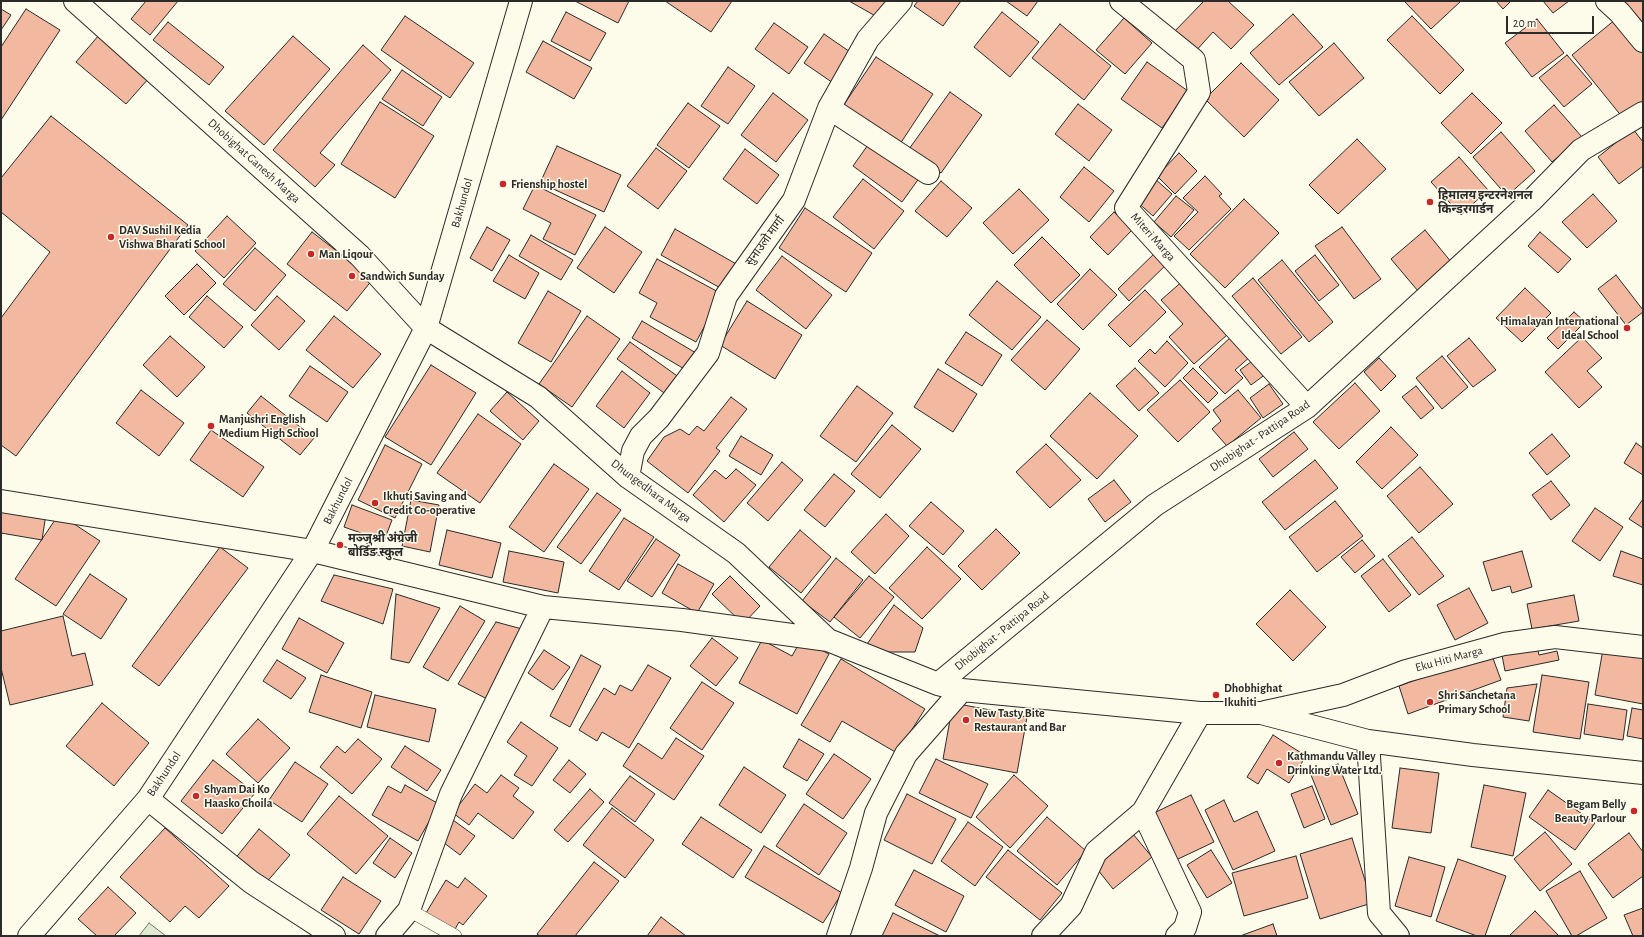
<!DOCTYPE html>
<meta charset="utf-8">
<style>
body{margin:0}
#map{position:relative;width:1644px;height:937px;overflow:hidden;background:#fdfbea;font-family:"Alegreya Sans",sans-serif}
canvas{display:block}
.frame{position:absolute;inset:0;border:2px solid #2b2b2b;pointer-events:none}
.scale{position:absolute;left:1506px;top:16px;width:88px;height:18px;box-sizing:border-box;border:2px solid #2b2b2b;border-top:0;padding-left:5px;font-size:12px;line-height:14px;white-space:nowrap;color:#2b2b2b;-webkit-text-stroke:3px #fdfbea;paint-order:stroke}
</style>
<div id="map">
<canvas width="1644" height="937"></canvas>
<div class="frame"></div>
<div class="scale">20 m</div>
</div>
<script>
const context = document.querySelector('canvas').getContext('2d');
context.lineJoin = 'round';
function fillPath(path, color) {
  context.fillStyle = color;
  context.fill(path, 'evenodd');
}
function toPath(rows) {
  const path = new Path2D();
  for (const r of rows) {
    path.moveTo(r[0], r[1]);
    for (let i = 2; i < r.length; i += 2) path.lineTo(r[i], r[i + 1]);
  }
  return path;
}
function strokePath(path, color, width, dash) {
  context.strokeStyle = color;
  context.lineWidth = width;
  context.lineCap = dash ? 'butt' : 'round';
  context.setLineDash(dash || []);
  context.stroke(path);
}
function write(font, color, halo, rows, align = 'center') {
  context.font = font + ' "Alegreya Sans","Noto Sans Devanagari",sans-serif';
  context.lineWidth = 3;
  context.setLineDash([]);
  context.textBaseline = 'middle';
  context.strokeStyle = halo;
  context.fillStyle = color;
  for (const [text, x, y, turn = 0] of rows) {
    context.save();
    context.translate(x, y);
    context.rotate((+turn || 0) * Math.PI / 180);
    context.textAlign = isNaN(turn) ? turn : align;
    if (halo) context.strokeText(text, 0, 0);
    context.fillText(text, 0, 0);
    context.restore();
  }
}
const green = toPath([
 [149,923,166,936,139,936,149,923]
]);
const building = toPath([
 [146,1,178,1,150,35,131,19,146,1],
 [575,1,629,1,618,23,575,1],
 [665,1,732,1,711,32,665,1],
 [849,1,889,1,879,18,849,1],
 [918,1,961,1,943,26,914,6,918,1],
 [1006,1,1038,1,1027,16,1006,1],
 [1204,1,1228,1,1254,25,1231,49,1213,32,1194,53,1173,33,1204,1],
 [1404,1,1461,1,1431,29,1404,1],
 [1496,1,1511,1,1503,9,1496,1],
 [1543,1,1569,1,1553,13,1543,1],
 [1627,1,1643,1,1643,23,1624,4,1627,1],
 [1,9,11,15,1,30,1,9],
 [26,9,60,30,1,120,1,47,26,9],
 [566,12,606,33,590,61,551,41,566,12],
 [1002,12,1039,42,1010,77,974,47,1002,12],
 [1293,14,1323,47,1279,85,1250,53,1293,14],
 [405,16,474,63,450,98,381,50,405,16],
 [1412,16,1464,70,1440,94,1387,40,1412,16],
 [1124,18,1152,43,1125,74,1096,50,1124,18],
 [1537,19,1564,53,1532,77,1505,43,1537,19],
 [1616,19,1643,52,1643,102,1623,118,1572,55,1616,19],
 [168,22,224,67,209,85,153,40,168,22],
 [774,23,808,47,789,74,755,49,774,23],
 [1060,24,1111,66,1084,100,1032,58,1060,24],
 [824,34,856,56,836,85,804,63,824,34],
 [99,35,149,78,126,104,76,62,99,35],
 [293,36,330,69,264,145,225,111,293,36],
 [543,41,592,68,574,99,526,72,543,41],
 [1334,43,1364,78,1319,116,1289,82,1334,43],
 [363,45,391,70,320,153,335,165,315,187,273,150,363,45],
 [1567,55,1592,84,1564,107,1539,78,1567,55],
 [876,57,933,94,900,144,843,106,876,57],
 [1147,62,1188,91,1162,128,1121,99,1147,62],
 [1241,63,1279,100,1244,137,1205,99,1241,63],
 [728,67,755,86,728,124,701,106,728,67],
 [402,70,442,97,423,126,382,99,402,70],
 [950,92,982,115,941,173,909,149,950,92],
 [773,93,808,120,776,162,741,135,773,93],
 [1472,93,1502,123,1471,154,1441,123,1472,93],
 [380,102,434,136,395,198,341,164,380,102],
 [688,103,720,126,689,168,657,145,688,103],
 [1078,104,1112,130,1089,161,1055,134,1078,104],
 [1554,105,1582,137,1552,162,1525,131,1554,105],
 [51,116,188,225,16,456,1,445,1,318,50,252,1,212,1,178,51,116],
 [1633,129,1643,142,1643,166,1619,184,1598,157,1633,129],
 [1501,132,1535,171,1507,196,1473,157,1501,132],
 [1357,139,1386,169,1338,214,1309,185,1357,139],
 [870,142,920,177,902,202,853,166,870,142],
 [557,146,621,175,604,212,540,183,557,146],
 [656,148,687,171,658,209,627,186,656,148],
 [745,149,779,175,757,204,723,179,745,149],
 [1179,153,1197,171,1175,194,1157,176,1179,153],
 [1459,157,1488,190,1461,215,1431,182,1459,157],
 [1084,167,1114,191,1089,222,1060,197,1084,167],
 [1205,176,1222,194,1219,196,1231,209,1189,250,1174,236,1198,212,1183,198,1205,176],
 [1154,178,1172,194,1153,216,1135,200,1154,178],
 [863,179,904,211,874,249,833,217,863,179],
 [941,181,972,208,947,237,915,211,941,181],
 [535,185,596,215,575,255,543,239,551,223,523,209,535,185],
 [1019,189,1049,220,1013,254,983,223,1019,189],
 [1593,194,1617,221,1587,248,1562,222,1593,194],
 [1176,196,1194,210,1171,237,1154,222,1176,196],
 [1244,199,1279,233,1225,288,1190,254,1244,199],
 [805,208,872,253,846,292,779,248,805,208],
 [1114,212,1132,230,1108,255,1090,237,1114,212],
 [227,216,256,243,224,278,195,251,227,216],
 [487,227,510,240,492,271,470,258,487,227],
 [605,227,642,252,614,293,577,268,605,227],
 [1342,227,1381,279,1354,299,1315,246,1342,227],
 [675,229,738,265,724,290,661,255,675,229],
 [1425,230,1452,263,1418,291,1391,259,1425,230],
 [312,232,373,279,347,311,287,264,312,232],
 [1540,232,1571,259,1558,273,1528,246,1540,232],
 [531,235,573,260,561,280,519,256,531,235],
 [1042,237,1080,275,1051,303,1014,265,1042,237],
 [255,248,286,275,255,311,223,284,255,248],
 [1159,249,1171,260,1129,301,1118,289,1159,249],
 [509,255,539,273,525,299,493,281,509,255],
 [1315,255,1339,285,1319,301,1295,271,1315,255],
 [782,256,832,295,806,329,756,290,782,256],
 [657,259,722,294,696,342,650,317,657,303,639,293,657,259],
 [1282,260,1333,322,1309,342,1258,280,1282,260],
 [197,264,216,283,184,315,165,296,197,264],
 [1090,269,1117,295,1083,330,1057,304,1090,269],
 [1616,275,1643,310,1643,312,1626,325,1598,289,1616,275],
 [1253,278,1302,337,1281,354,1232,296,1253,278],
 [1185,279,1227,335,1194,364,1169,337,1183,324,1161,300,1185,279],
 [997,281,1041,317,1012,350,969,315,997,281],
 [1525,288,1551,313,1522,342,1496,318,1525,288],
 [1145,290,1166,312,1130,347,1108,325,1145,290],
 [548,291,581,311,551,362,518,343,548,291],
 [207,296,243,327,224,348,189,317,207,296],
 [277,296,305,321,279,350,251,325,277,296],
 [747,301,802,335,775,379,720,345,747,301],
 [1574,312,1585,322,1558,349,1547,338,1574,312],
 [334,316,381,354,353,388,306,350,334,316],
 [587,316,620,339,572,407,539,384,587,316],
 [1047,320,1080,349,1045,390,1011,360,1047,320],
 [642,321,696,353,686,370,632,338,642,321],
 [966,332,1002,355,982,386,945,363,966,332],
 [170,336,205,367,177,397,143,365,170,336],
 [1232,336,1251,356,1235,370,1243,378,1225,394,1199,367,1232,336],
 [1582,337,1602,358,1587,371,1602,387,1579,408,1545,372,1582,337],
 [1469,338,1496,370,1473,387,1447,356,1469,338],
 [1167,341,1188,363,1165,387,1138,361,1150,349,1155,354,1167,341],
 [630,342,680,378,667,395,617,359,630,342],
 [1259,356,1270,371,1251,385,1240,370,1259,356],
 [1442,356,1468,387,1442,409,1416,378,1442,356],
 [1379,358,1396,376,1381,391,1364,372,1379,358],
 [431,365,476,393,431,465,385,437,431,365],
 [310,366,348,392,327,422,289,396,310,366],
 [1135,368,1159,393,1139,411,1116,386,1135,368],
 [1193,368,1218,393,1208,403,1183,378,1193,368],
 [938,369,977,394,953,432,914,407,938,369],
 [622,371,650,393,624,428,596,406,622,371],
 [1180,380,1210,412,1178,442,1147,410,1180,380],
 [1355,383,1380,411,1339,449,1313,422,1355,383],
 [1269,384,1283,404,1263,418,1250,398,1269,384],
 [857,386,893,413,856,462,820,436,857,386],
 [1416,386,1434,408,1421,419,1402,397,1416,386],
 [141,390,184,423,159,456,116,423,141,390],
 [1238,390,1261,418,1227,446,1212,429,1221,421,1213,410,1238,390],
 [507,392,539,421,523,440,490,411,507,392],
 [1090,393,1138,436,1097,479,1050,436,1090,393],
 [261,396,314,438,300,455,247,413,261,396],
 [731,397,747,409,716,448,720,451,688,493,647,461,664,437,680,429,689,435,697,426,704,431,731,397],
 [478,414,521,444,480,503,437,473,478,414],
 [892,425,921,449,880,498,851,474,892,425],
 [1391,427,1418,455,1382,489,1356,462,1391,427],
 [211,430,264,467,243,497,190,460,211,430],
 [1294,432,1308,449,1273,477,1259,459,1294,432],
 [1552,434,1570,456,1547,475,1529,453,1552,434],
 [741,436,773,455,761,475,729,456,741,436],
 [1636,443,1643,448,1643,475,1624,463,1636,443],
 [1046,444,1081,480,1050,508,1016,472,1046,444],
 [385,445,422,464,395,518,358,500,385,445],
 [1315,460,1338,488,1285,530,1262,502,1315,460],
 [782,462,803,480,768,521,747,503,782,462],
 [554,464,589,489,544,552,509,527,554,464],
 [1420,467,1453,504,1419,533,1387,496,1420,467],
 [736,469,756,485,724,522,693,495,715,470,726,479,736,469],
 [834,474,855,491,825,527,804,510,834,474],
 [1114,480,1131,502,1105,522,1088,499,1114,480],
 [1551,481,1570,505,1551,520,1532,495,1551,481],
 [597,493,621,510,581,564,557,547,597,493],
 [1643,499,1643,528,1629,519,1643,499],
 [411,500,439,505,430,552,402,546,411,500],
 [1335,501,1363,536,1317,572,1289,537,1335,501],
 [931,502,964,531,943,555,909,526,931,502],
 [352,505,392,520,384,541,344,527,352,505],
 [1,506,46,514,42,540,1,533,1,506],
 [1595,508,1623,527,1600,561,1572,541,1595,508],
 [59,514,100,541,56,606,15,579,59,514],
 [886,514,909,536,875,574,851,552,886,514],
 [624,518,654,537,619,590,589,571,624,518],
 [996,529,1020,553,982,590,958,566,996,529],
 [447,530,501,543,492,578,439,565,447,530],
 [800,530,831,557,801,593,769,567,800,530],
 [1412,537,1444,576,1419,595,1388,556,1412,537],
 [656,539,680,555,652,597,627,581,656,539],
 [1362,540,1375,556,1355,573,1341,557,1362,540],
 [220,547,248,568,159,686,132,666,220,547],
 [927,547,961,579,922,619,889,588,927,547],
 [509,551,564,562,558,593,503,582,509,551],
 [1522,551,1532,587,1512,593,1510,586,1492,591,1483,562,1522,551],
 [1621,551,1643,559,1643,585,1613,576,1621,551],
 [836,558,863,580,830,622,802,601,836,558],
 [1383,559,1411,595,1389,612,1361,576,1383,559],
 [678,564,714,584,697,613,662,593,678,564],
 [90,574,127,599,101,639,63,614,90,574],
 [334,575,393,589,383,624,321,601,334,575],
 [730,576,760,606,743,624,712,594,730,576],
 [869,576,894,597,860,638,834,617,869,576],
 [1469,588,1488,623,1455,640,1437,605,1469,588],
 [1290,590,1326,627,1293,661,1256,624,1290,590],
 [396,594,440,608,409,663,391,659,396,594],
 [1574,595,1579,621,1532,629,1527,604,1574,595],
 [894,605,923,628,915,652,889,652,865,647,894,605],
 [460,606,485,621,448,681,423,667,460,606],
 [63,616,72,656,85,653,93,685,10,705,1,668,1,631,63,616],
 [299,618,344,643,327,673,282,649,299,618],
 [496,622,526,630,491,701,458,684,496,622],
 [712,638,738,658,716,686,690,666,712,638],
 [762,640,792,656,801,640,829,654,797,714,739,683,762,640],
 [1536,642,1539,655,1557,651,1559,660,1505,671,1501,650,1536,642],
 [1603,649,1643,656,1643,704,1595,695,1603,649],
 [544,650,570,667,553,690,528,673,544,650],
 [1491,653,1501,680,1408,714,1399,686,1491,653],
 [581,655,601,666,570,727,550,716,581,655],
 [841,659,925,709,897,753,842,721,830,742,801,725,841,659],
 [277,660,306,678,291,699,263,681,277,660],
 [648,665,671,678,629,748,602,732,597,741,579,730,604,688,615,695,620,685,632,691,648,665],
 [321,675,372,692,361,728,309,712,321,675],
 [1542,675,1589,682,1580,739,1533,732,1542,675],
 [702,682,734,703,702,750,670,728,702,682],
 [1537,684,1529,721,1503,717,1507,688,1537,684],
 [375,695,436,709,429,742,367,727,375,695],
 [102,703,149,743,114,786,66,746,102,703],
 [953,703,1027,717,1017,773,943,759,953,703],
 [1588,704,1627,710,1623,740,1584,734,1588,704],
 [1632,708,1643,710,1643,739,1627,736,1632,708],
 [258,719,290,748,258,783,226,754,258,719],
 [521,722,558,748,532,786,514,775,527,756,507,742,521,722],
 [1273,735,1306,756,1289,783,1267,769,1258,784,1247,777,1273,735],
 [676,738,704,756,674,800,623,766,638,743,662,759,676,738],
 [358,739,382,759,352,794,320,767,337,746,345,753,358,739],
 [799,739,824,754,807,781,783,767,799,739],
 [405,746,441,770,427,791,391,767,405,746],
 [834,754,871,779,843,819,806,794,834,754],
 [936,759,988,784,971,818,919,793,936,759],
 [213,760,255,793,222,834,181,801,213,760],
 [569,760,586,774,570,793,553,780,569,760],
 [295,762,328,784,302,822,269,800,295,762],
 [1338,764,1358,814,1331,825,1311,775,1338,764],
 [744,767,786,795,761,833,719,805,744,767],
 [1400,768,1439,773,1431,833,1392,828,1400,768],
 [501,775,519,788,513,796,534,812,513,839,478,813,469,825,453,813,475,784,487,793,501,775],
 [1014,775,1048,806,1010,848,976,817,1014,775],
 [630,776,655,794,635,822,609,803,630,776],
 [405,785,439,804,418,841,372,815,388,786,401,793,405,785],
 [1484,785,1526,793,1513,856,1471,847,1484,785],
 [1312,786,1325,819,1304,828,1291,794,1312,786],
 [590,789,604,802,568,842,554,830,590,789],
 [1548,790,1595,823,1575,850,1529,817,1548,790],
 [907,794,956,819,932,864,884,840,907,794],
 [1191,795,1214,842,1176,860,1154,813,1191,795],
 [339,796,388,836,356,874,307,834,339,796],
 [1224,800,1234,822,1257,811,1275,851,1233,870,1205,810,1224,800],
 [804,804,847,833,819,875,776,846,804,804],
 [612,808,654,840,625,878,583,845,612,808],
 [701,817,752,850,733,878,682,844,701,817],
 [1047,817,1086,851,1057,885,1017,851,1047,817],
 [453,820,475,836,460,855,439,839,453,820],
 [968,822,1003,847,975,886,941,861,968,822],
 [165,828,229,886,199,918,185,906,170,922,120,877,165,828],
 [259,829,290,855,265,884,234,860,259,829],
 [1545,832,1572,864,1540,891,1514,859,1545,832],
 [1629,833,1643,852,1643,876,1613,898,1588,864,1629,833],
 [1133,834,1152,857,1113,889,1094,865,1133,834],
 [390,838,412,853,395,878,373,863,390,838],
 [1352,838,1372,903,1320,919,1300,854,1352,838],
 [764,846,842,893,823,923,745,877,764,846],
 [1008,850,1062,893,1040,920,986,877,1008,850],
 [1211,850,1232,883,1207,898,1187,865,1211,850],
 [1296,856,1308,898,1244,916,1232,873,1296,856],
 [1409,857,1445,867,1431,917,1395,906,1409,857],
 [1458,859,1506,876,1485,936,1477,936,1436,921,1458,859],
 [594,862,619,881,575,936,540,936,537,934,594,862],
 [914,870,964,896,946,932,895,905,914,870],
 [1580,871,1607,918,1576,936,1572,936,1546,891,1580,871],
 [343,877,381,901,359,934,321,910,343,877],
 [465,878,487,896,463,925,459,922,454,931,426,913,446,880,458,888,465,878],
 [108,887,136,913,114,936,97,936,78,919,108,887],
 [1643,908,1643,936,1633,936,1624,915,1643,908],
 [1535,911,1559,936,1509,936,1535,911],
 [893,913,940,936,882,936,893,913],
 [661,917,686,936,647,936,661,917],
 [1273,924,1277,936,1240,936,1273,924]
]);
const lane = toPath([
 [409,910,455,936]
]);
const street = toPath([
 [75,1,360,256,426,328,538,397,628,477,736,553,828,640],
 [1121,1,1194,60,1199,92,1126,208,1307,407],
 [1607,1,1620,13,1643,41],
 [829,108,928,173],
 [628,477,633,451,641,436,659,418,708,353,726,296,794,200,829,108,868,39,901,1],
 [1,501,313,551,543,607,682,620,828,640,938,684,962,690,1200,713,1261,713,1368,741,1473,755,1643,773],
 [938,684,1155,505,1307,407,1531,201,1581,150,1643,113],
 [1265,712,1343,695,1406,671,1504,644,1555,637,1643,647],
 [1368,741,1379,913,1398,936],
 [148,799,251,882,334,936],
 [1143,812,1190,912,1185,928,1177,936],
 [29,936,148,799,314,548,426,328,521,1],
 [387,936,409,910,451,794,543,607],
 [838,936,861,868,876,813,906,754,962,690],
 [1043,936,1071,906,1096,852,1143,812,1200,713]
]);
const markers = [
 [503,184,4,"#c62828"],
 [1430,202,4,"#c62828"],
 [111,237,4,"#c62828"],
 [311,254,4,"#c62828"],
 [352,276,4,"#c62828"],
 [1627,328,4,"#c62828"],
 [211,426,4,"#c62828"],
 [375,503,4,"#c62828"],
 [340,545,4,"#c62828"],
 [1216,695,4,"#c62828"],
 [1430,702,4,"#c62828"],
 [966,720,4,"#c62828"],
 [1279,763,4,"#c62828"],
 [196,796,4,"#c62828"],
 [1634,811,4,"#c62828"]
];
const streetNames = [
 ["Dhobighat Ganesh Marga",254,161,42],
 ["Bakhundol",462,203,-74],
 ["Miteri Marga",1153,237,48],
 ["सुनाउलो मार्गा",765,241,-54],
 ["Dhobighat - Pattipa Road",1260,436,-34],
 ["Dhungedhara Marga",651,491,37],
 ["Bakhundol",338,501,-63],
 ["Dhobighat - Pattipa Road",1002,631,-39],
 ["Eku Hiti Marga",1449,659,-15],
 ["Bakhundol",164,774,-56]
];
const poiNames = [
 ["Frienship hostel",511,184],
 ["हिमालय इन्टरनेशनल",1438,195],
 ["किन्डरगार्डन",1438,209],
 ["DAV Sushil Kedia",119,230],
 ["Vishwa Bharati School",119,244],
 ["Man Liqour",319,254],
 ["Sandwich Sunday",360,276],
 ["Himalayan International",1619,321,"right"],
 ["Ideal School",1619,335,"right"],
 ["Manjushri English",219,419],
 ["Medium High School",219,433],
 ["Ikhuti Saving and",383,496],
 ["Credit Co-operative",383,510],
 ["मञ्जुश्री अंग्रेजी",348,538],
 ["बोर्डिङ स्कुल",348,552],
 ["Dhobhighat",1224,688],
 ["Ikuhiti",1224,702],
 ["Shri Sanchetana",1438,695],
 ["Primary School",1438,709],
 ["New Tasty Bite",974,713],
 ["Restaurant and Bar",974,727],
 ["Kathmandu Valley",1287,756],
 ["Drinking Water Ltd.",1287,770],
 ["Shyam Dai Ko",204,789],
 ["Haasko Choila",204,803],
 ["Begam Belly",1626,804,"right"],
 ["Beauty Parlour",1626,818,"right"]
];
fillPath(green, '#deebd1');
strokePath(green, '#74746e', 1);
fillPath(building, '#f2b8a0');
strokePath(building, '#2b2b2b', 1);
strokePath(lane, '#2b2b2b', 14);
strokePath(street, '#2b2b2b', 24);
strokePath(lane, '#fdfbea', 13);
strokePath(street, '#fdfbea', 22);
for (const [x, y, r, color] of markers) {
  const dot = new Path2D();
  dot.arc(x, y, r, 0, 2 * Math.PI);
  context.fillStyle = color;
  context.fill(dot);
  strokePath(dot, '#fdfbea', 1.5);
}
write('12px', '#2b2b2b', '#fdfbea', streetNames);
write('bold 12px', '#2b2b2b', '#fdfbea', poiNames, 'left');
</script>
